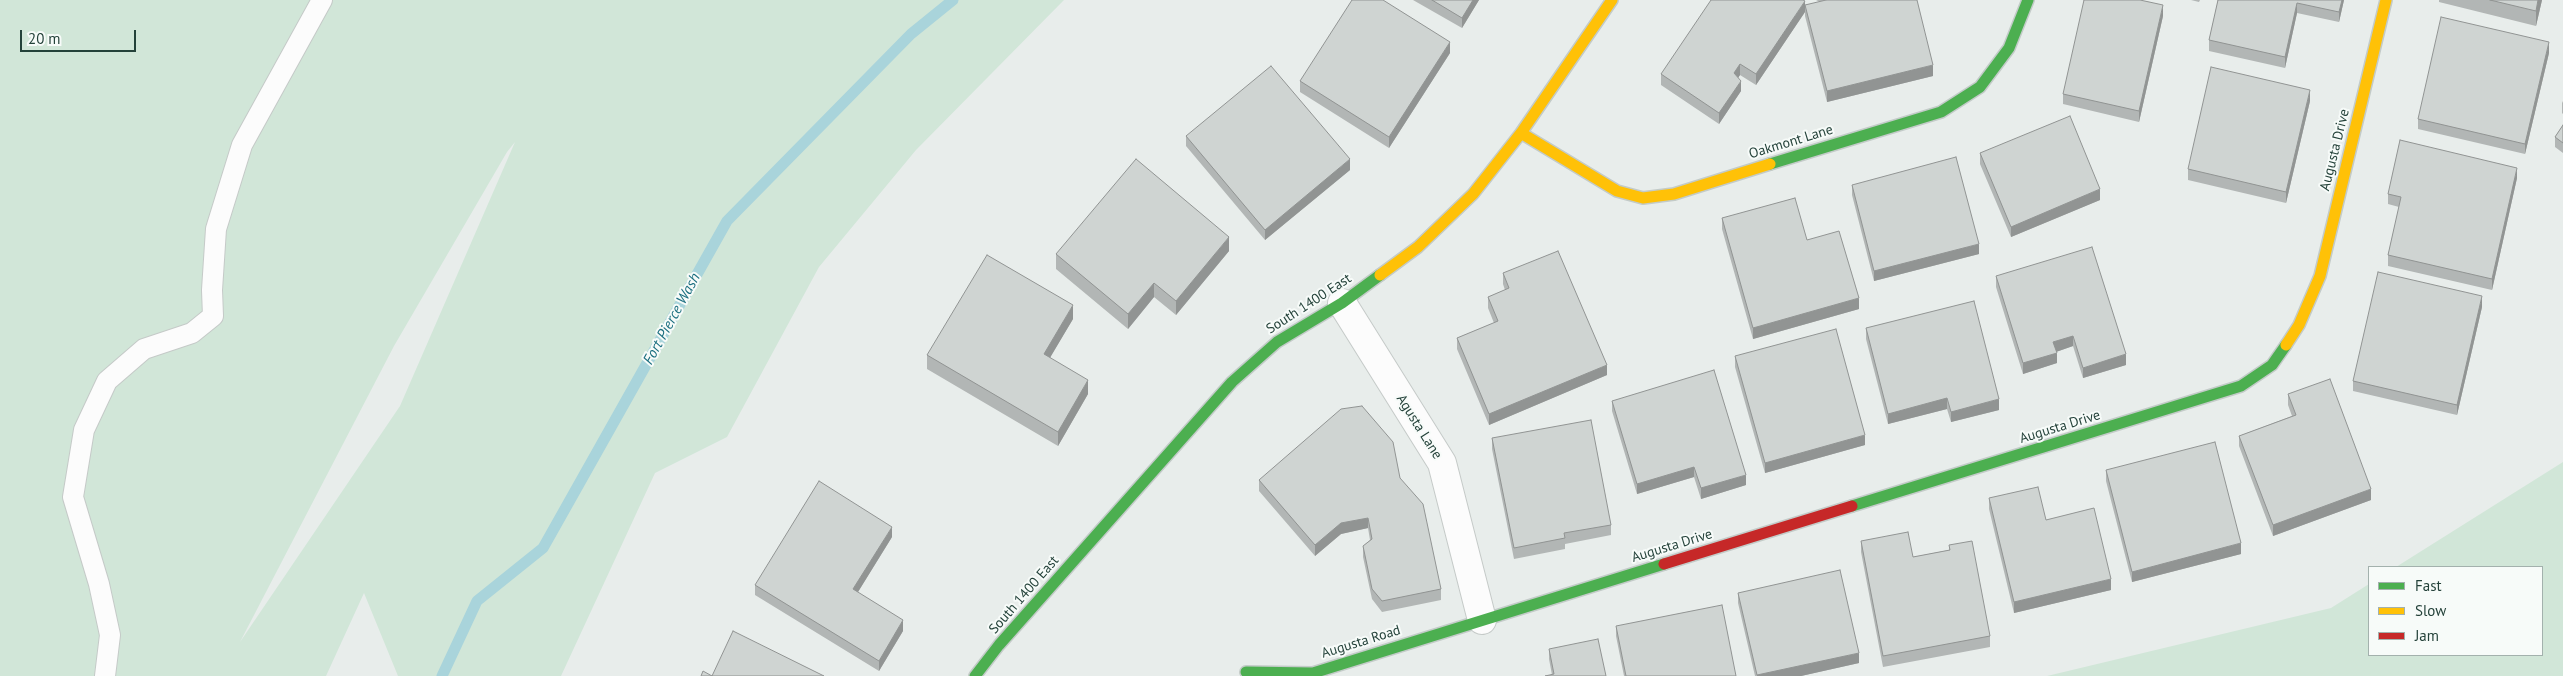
<!DOCTYPE html>
<style>
body{margin:0}
#map{position:relative;width:2563px;height:676px;overflow:hidden;background:#e8edeb;font-family:"PT Sans",sans-serif}
canvas{display:block}
.legend{position:absolute;left:2368px;top:566px;width:175px;height:90px;box-sizing:border-box;background:#f7fbf9;border:1px solid #a3b1ad;margin:0;padding:6px 9px;list-style:none;font-size:15px;color:#24423a}
.legend li{display:flex;align-items:center;gap:10px;height:25px}
.legend b{width:25px;border:1px solid #a3b1ad}
.scale{position:absolute;left:20px;top:30px;width:116px;height:22px;box-sizing:border-box;border:2px solid #24423a;border-top:0;padding-left:6px;font-size:15px;line-height:18px;white-space:nowrap;color:#24423a;-webkit-text-stroke:4px #f7fbf9;paint-order:stroke}
</style>
<div id="map">
<canvas width="2563" height="676"></canvas>
<ul class="legend">
<li><b style="height:6px;background:#4caf50"></b>Fast</li>
<li><b style="height:6px;background:#ffc107"></b>Slow</li>
<li><b style="height:6px;background:#c62828"></b>Jam</li>
</ul>
<div class="scale">20 m</div>
</div>
<script>
const context = document.querySelector('canvas').getContext('2d');
context.lineJoin = 'round';
function fillPath(path, color) {
  context.fillStyle = color;
  context.fill(path, 'evenodd');
}
function toPath(rows) {
  const path = new Path2D();
  for (const r of rows) {
    path.moveTo(r[0], r[1]);
    for (let i = 2; i < r.length; i += 2) path.lineTo(r[i], r[i + 1]);
  }
  return path;
}
function strokePath(path, color, width, dash) {
  context.strokeStyle = color;
  context.lineWidth = width;
  context.lineCap = dash ? 'butt' : 'round';
  context.setLineDash(dash || []);
  context.stroke(path);
}
function write(font, color, halo, rows, align = 'center') {
  context.font = font + ' "PT Sans",sans-serif';
  context.lineWidth = 4;
  context.setLineDash([]);
  context.textBaseline = 'middle';
  context.strokeStyle = halo;
  context.fillStyle = color;
  for (const [text, x, y, turn = 0] of rows) {
    context.save();
    context.translate(x, y);
    context.rotate((+turn || 0) * Math.PI / 180);
    context.textAlign = isNaN(turn) ? turn : align;
    if (halo) context.strokeText(text, 0, 0);
    context.fillText(text, 0, 0);
    context.restore();
  }
}
const green = toPath([
 [0,0,1064,0,916,150,819,267,727,437,655,473,561,676,398,676,364,593,326,676,0,676],
 [515,142,400,406,240,642,394,346,507,152],
 [2563,462,2563,676,2047,676,2331,608,2369,584,2369,655,2542,655,2542,567,2396,567]
]);
const stream = toPath([
 [442,676,477,601,543,548,727,221,911,34,953,0]
]);
const lane = toPath([
 [105,676,110,635,99,584,73,497,84,430,107,381,144,349,192,333,213,316,212,290,216,229,242,145,322,0]
]);
const street = toPath([
 [1342,303,1442,463,1482,620]
]);
const fast = toPath([
 [1770,164,1941,112,1980,87,2009,48,2028,0],
 [1852,506,2241,386,2272,365,2286,345],
 [1246,672,1313,673,1664,564],
 [975,676,999,645,1232,382,1277,342,1342,303,1380,275]
]);
const slow = toPath([
 [1521,133,1617,191,1643,198,1674,194,1770,164],
 [1380,275,1418,247,1473,194,1521,133,1612,0],
 [2286,345,2299,325,2320,276,2386,0]
]);
const jam = toPath([
 [1664,564,1852,506]
]);
const wall = toPath([
 [1413,0,1479,0,1462,28],
 [1816,0,1825,0,1933,76,1827,102,1805,16,1805,5,1820,2],
 [2191,0,2200,0,2199,2],
 [2218,0,2344,0,2339,22,2297,13,2285,68,2209,51,2209,40],
 [2439,0,2542,0,2536,26,2439,2],
 [1805,12,1756,85,1740,75,1738,78,1741,91,1719,124,1661,85,1661,74],
 [2163,16,2139,122,2063,104,2063,94],
 [1450,53,1389,148,1300,92,1300,81],
 [2549,53,2525,154,2418,129,2418,119],
 [2310,101,2286,203,2188,180,2188,169],
 [2563,101,2563,114,2562,113,2562,103],
 [2563,125,2563,153,2555,147,2555,137],
 [1186,136,1350,170,1265,240,1186,146],
 [1980,153,2100,200,2011,237,1980,164],
 [2517,178,2492,290,2388,266,2388,255,2399,207,2388,204,2388,194],
 [1852,185,1979,254,1874,281,1852,195],
 [1722,218,1807,240,1859,309,1753,339,1722,229],
 [1229,251,1176,315,1154,297,1128,329,1056,269,1056,254],
 [1503,273,1607,375,1489,425,1457,349,1457,338,1494,323,1488,308,1488,297,1505,290,1503,284],
 [1996,276,2126,365,2083,378,2073,346,2056,352,2057,363,2023,374,1996,287],
 [2482,307,2457,415,2353,391,2353,381],
 [1073,319,1050,357,1088,394,1058,446,927,369,927,355],
 [1866,328,1999,410,1951,422,1947,409,1888,424,1866,339],
 [1735,356,1865,445,1765,473,1735,367],
 [2288,394,2371,500,2273,536,2239,446,2239,436,2292,416,2288,405],
 [1612,401,1746,485,1701,499,1694,477,1637,494,1612,411],
 [1492,438,1611,525,1611,535,1565,544,1565,549,1514,559,1492,449],
 [2106,470,2241,554,2132,582,2106,481],
 [1400,478,1441,589,1441,600,1382,612,1372,599,1363,557,1363,546,1370,540,1368,528,1341,534,1315,556,1259,491,1259,480],
 [1989,498,2046,520,2111,590,2014,613,1989,509],
 [892,537,858,592,903,631,879,671,755,595,755,585],
 [1861,541,1913,557,1949,550,1949,545,1990,636,1990,647,1883,667,1861,552],
 [1738,593,1859,663,1801,676,1755,676,1738,603],
 [1616,626,1736,676,1624,676,1616,636],
 [1549,649,1606,676,1552,675,1549,659]
]);
const shadedWall = toPath([
 [1473,0,1479,0,1462,28,1462,18],
 [2342,0,2344,0,2339,22,2339,12],
 [2538,0,2542,0,2536,26,2536,11],
 [1805,1,1805,12,1756,85,1756,74],
 [2297,3,2297,13,2285,68,2285,57],
 [2163,5,2163,16,2139,122,2139,111],
 [1450,42,1450,53,1389,148,1389,137],
 [2549,42,2549,53,2525,154,2525,144],
 [1740,64,1740,75,1734,84,1734,73],
 [1933,65,1933,76,1827,102,1827,91],
 [1741,81,1741,91,1719,124,1719,113],
 [2310,90,2310,101,2286,203,2286,192],
 [1350,159,1350,170,1265,240,1265,230],
 [2517,168,2517,178,2492,290,2492,279],
 [2100,189,2100,200,2011,237,2011,227],
 [1229,237,1229,251,1176,315,1176,301],
 [1979,244,1979,254,1874,281,1874,271],
 [1154,283,1154,297,1128,329,1128,314],
 [2482,296,2482,307,2457,415,2457,405],
 [1859,298,1859,309,1753,339,1753,328],
 [1073,305,1073,319,1044,368,1044,354],
 [2073,336,2073,346,2053,353,2053,342],
 [2057,353,2057,363,2023,374,2023,363],
 [2126,354,2126,365,2083,378,2083,368],
 [1607,365,1607,375,1489,425,1489,414],
 [1088,380,1088,394,1058,446,1058,432],
 [1947,398,1947,409,1888,424,1888,414],
 [1999,399,1999,410,1951,422,1951,412],
 [1865,435,1865,445,1765,473,1765,463],
 [1694,467,1694,477,1637,494,1637,484],
 [1746,475,1746,485,1701,499,1701,488],
 [2371,489,2371,500,2273,536,2273,525],
 [1368,518,1368,528,1341,534,1315,556,1315,545,1341,523],
 [892,527,892,537,853,600,853,589],
 [2241,543,2241,554,2132,582,2132,572],
 [2111,579,2111,590,2014,613,2014,602],
 [903,620,903,631,879,671,879,661],
 [1859,653,1859,663,1801,676,1757,676,1757,675]
]);
const building = toPath([
 [1352,0,1383,0,1450,42,1389,137,1300,81,1352,0],
 [1432,0,1473,0,1462,18,1432,0],
 [1711,0,1803,0,1805,1,1756,74,1740,64,1734,73,1741,81,1719,113,1661,74,1711,0],
 [1826,0,1917,0,1933,65,1827,91,1805,5,1826,0],
 [2084,0,2140,0,2163,5,2139,111,2063,94,2084,0],
 [2218,0,2342,0,2339,12,2297,3,2285,57,2209,40,2218,0],
 [2490,0,2538,0,2536,11,2490,0],
 [2441,17,2549,42,2525,144,2418,119,2441,17],
 [1271,66,1350,159,1265,230,1186,136,1271,66],
 [2211,67,2310,90,2286,192,2188,169,2211,67],
 [2070,116,2100,189,2011,227,1980,153,2070,116],
 [2563,125,2563,143,2555,137,2563,125],
 [2400,140,2517,168,2492,279,2388,255,2401,197,2388,194,2400,140],
 [1956,157,1979,244,1874,271,1852,185,1956,157],
 [1136,159,1229,237,1176,301,1154,283,1128,314,1056,254,1136,159],
 [1795,198,1807,240,1839,231,1859,298,1753,328,1722,218,1795,198],
 [2092,247,2126,354,2083,368,2073,336,2053,342,2057,353,2023,363,1996,276,2092,247],
 [1558,251,1607,365,1489,414,1457,338,1498,321,1488,297,1509,288,1503,273,1558,251],
 [987,255,1073,305,1044,354,1088,380,1058,432,927,355,987,255],
 [2378,272,2482,296,2457,405,2353,381,2378,272],
 [1974,301,1999,399,1951,412,1947,398,1888,414,1866,328,1974,301],
 [1836,329,1865,435,1765,463,1735,356,1836,329],
 [1714,370,1746,475,1701,488,1694,467,1637,484,1612,401,1714,370],
 [2330,379,2371,489,2273,525,2239,436,2296,415,2288,394,2330,379],
 [1362,406,1393,442,1400,478,1423,504,1441,589,1382,601,1372,589,1363,546,1372,539,1368,518,1341,523,1315,545,1259,480,1341,409,1362,406],
 [1591,420,1611,525,1564,533,1565,538,1514,548,1492,438,1591,420],
 [2215,442,2241,543,2132,572,2106,470,2215,442],
 [819,481,892,527,853,589,903,620,879,661,755,585,819,481],
 [2038,487,2046,520,2094,508,2111,579,2014,602,1989,498,2038,487],
 [1908,532,1913,557,1950,550,1949,545,1972,541,1990,636,1883,656,1861,541,1908,532],
 [1840,570,1859,653,1757,675,1738,593,1840,570],
 [1722,605,1736,676,1626,676,1616,626,1722,605],
 [733,631,824,676,701,676,703,671,712,676,733,631],
 [1598,639,1606,676,1545,676,1554,674,1549,649,1598,639]
]);
const streetNames = [
 ["Oakmont Lane",1791,142,-17],
 ["Augusta Drive",2335,150,-76],
 ["South 1400 East",1309,304,-33],
 ["Agusta Lane",1419,427,58],
 ["Augusta Drive",2060,427,-17],
 ["Augusta Drive",1672,546,-17],
 ["South 1400 East",1024,595,-49],
 ["Augusta Road",1361,642,-17]
];
const waterNames = [
 ["Fort Pierce Wash",672,319,-61]
];
fillPath(green, '#d1e6d8');
strokePath(stream, '#a9d4db', 11);
strokePath(lane, '#c5cac8', 22);
strokePath(street, '#c5cac8', 30);
strokePath(fast, '#c3cbc8', 14);
strokePath(slow, '#c3cbc8', 14);
strokePath(jam, '#c3cbc8', 14);
strokePath(lane, '#fcfcfc', 20);
strokePath(street, '#fcfcfc', 28);
strokePath(fast, '#4caf50', 11);
strokePath(slow, '#ffc107', 11);
strokePath(jam, '#c62828', 11);
fillPath(wall, '#b2b6b5');
fillPath(shadedWall, '#919493');
fillPath(building, '#cfd4d2');
strokePath(building, '#919493', 1);
write('14px', '#24423a', '#f7fbf9', streetNames);
write('italic 15px', '#1c6f80', '#f7fbf9', waterNames);
</script>
